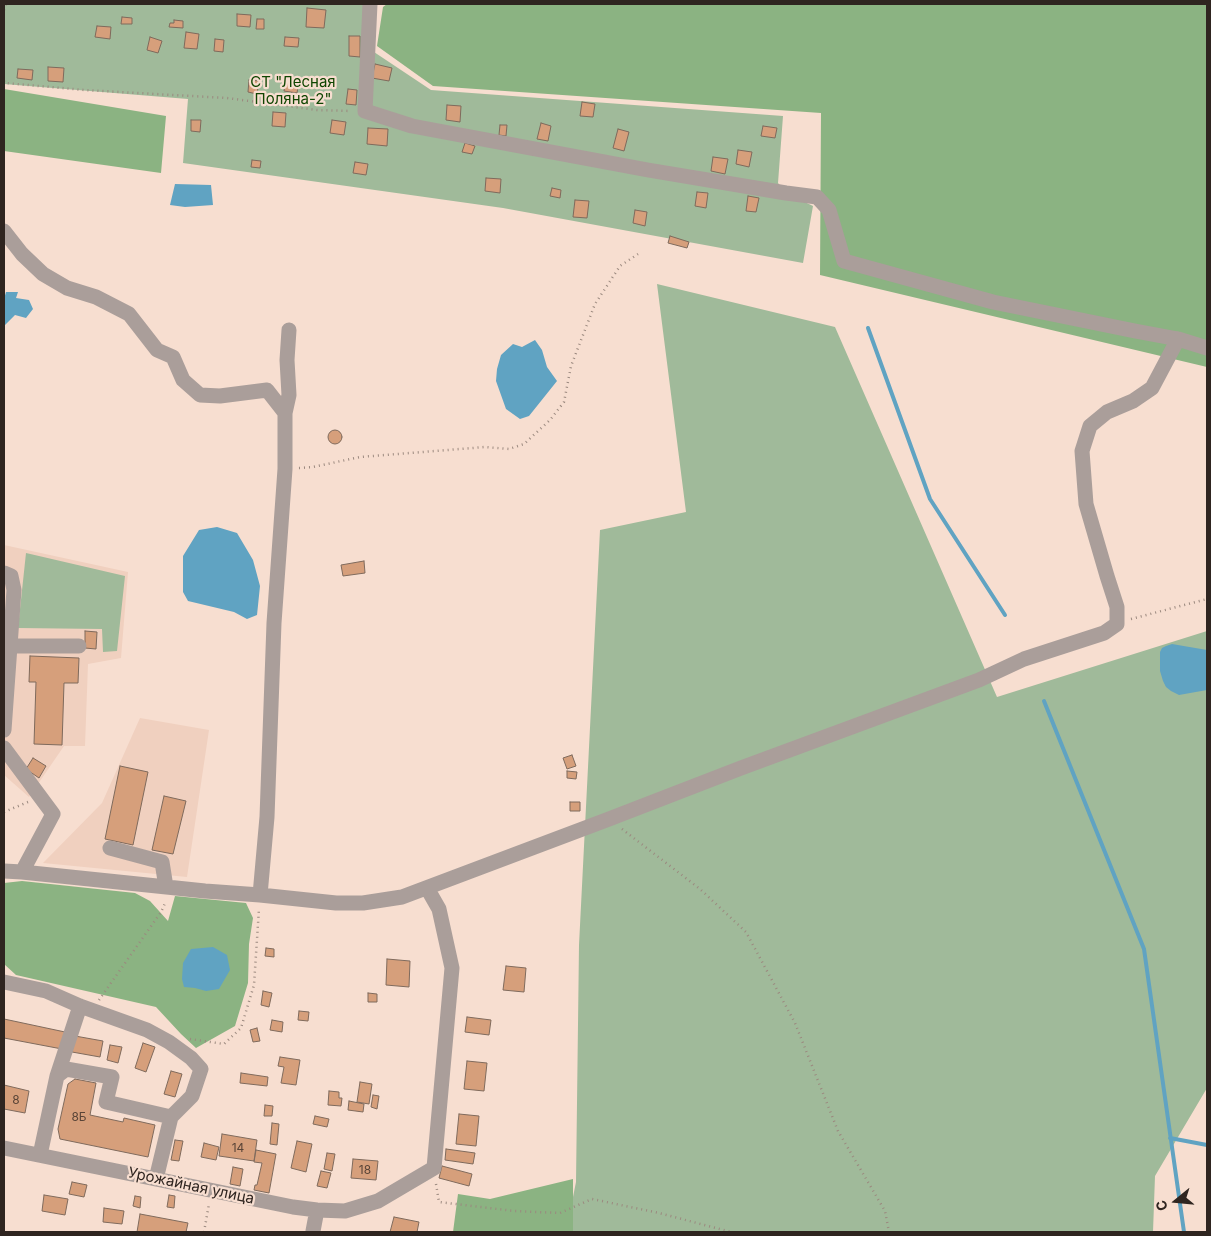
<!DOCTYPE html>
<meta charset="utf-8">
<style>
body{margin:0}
#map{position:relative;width:1211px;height:1236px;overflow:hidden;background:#f7ded0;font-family:Inter,sans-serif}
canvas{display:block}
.frame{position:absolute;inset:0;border:5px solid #2f2520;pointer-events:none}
.north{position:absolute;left:1151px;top:1176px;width:50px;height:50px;-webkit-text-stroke:4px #f7ded0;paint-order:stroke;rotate:253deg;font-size:14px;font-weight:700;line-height:20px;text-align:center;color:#2f2520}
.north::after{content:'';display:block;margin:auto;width:18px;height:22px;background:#2f2520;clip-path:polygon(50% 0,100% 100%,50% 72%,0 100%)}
</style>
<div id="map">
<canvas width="1211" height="1236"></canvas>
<div class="frame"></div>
<div class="north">С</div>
</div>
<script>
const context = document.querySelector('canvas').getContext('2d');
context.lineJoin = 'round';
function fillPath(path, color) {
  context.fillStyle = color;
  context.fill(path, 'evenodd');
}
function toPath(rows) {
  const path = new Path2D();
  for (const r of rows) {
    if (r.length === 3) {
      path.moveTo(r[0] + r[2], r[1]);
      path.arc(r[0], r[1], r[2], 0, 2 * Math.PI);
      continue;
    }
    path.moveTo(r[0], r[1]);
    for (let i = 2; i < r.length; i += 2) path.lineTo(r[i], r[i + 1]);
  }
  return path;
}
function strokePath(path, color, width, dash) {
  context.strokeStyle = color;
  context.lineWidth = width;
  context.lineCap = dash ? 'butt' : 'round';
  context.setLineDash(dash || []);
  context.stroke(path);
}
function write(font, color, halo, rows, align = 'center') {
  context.font = font + ' Inter,sans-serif';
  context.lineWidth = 4.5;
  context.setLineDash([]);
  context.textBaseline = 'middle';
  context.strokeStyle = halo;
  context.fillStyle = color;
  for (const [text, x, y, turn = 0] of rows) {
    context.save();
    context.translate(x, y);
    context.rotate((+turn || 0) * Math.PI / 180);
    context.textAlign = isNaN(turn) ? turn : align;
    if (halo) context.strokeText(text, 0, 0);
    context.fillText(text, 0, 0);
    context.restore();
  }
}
const built = toPath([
 [4,545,128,572,121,658,88,664,85,746,64,746,29,797,4,775],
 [140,718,209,730,187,877,43,863,102,803]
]);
const green = toPath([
 [4,4,374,4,371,50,431,90,783,116,778,183,786,193,813,206,803,263,503,208,183,163,188,99,4,84],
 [657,284,835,327,997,697,1207,631,1207,1088,1155,1176,1153,1232,566,1232,576,1182,579,945,600,530,686,512],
 [26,553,125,576,117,651,103,652,102,629,18,628]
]);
const forest = toPath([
 [387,4,1207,4,1207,367,820,275,821,113,433,86,377,46,383,7],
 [4,89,166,116,161,173,4,151],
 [22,881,135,893,150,901,168,921,175,896,246,903,253,918,249,944,248,983,235,1026,196,1048,181,1034,156,1007,16,975,4,964,4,883],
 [573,1179,573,1232,453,1232,458,1194,490,1199]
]);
const water = toPath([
 [175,184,211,185,213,205,185,207,170,205],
 [6,292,18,292,16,298,29,300,33,309,26,318,15,315,4,326,4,299],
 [535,340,542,350,547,367,557,381,529,416,520,419,506,409,496,381,497,369,501,355,513,344,522,347],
 [217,527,237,533,253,560,260,586,257,615,247,619,234,612,188,601,183,592,183,556,199,530],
 [1172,644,1207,650,1207,690,1179,695,1171,691,1166,687,1163,681,1160,671,1160,652,1162,648,1166,646],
 [213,947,227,955,230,970,219,989,206,991,195,988,184,987,182,979,183,963,191,949]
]);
const stream = toPath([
 [868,328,930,499,1005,615],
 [1044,701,1144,949,1184,1232],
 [1170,1138,1207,1145]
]);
const building = toPath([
 [307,8,326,10,324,28,306,27,307,8],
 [237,14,251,15,250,27,237,26,237,14],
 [122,17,132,18,132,24,121,24,122,17],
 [257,19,264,19,264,29,256,29,257,19],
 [174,20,183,21,183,28,169,27,170,23,174,23,174,20],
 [97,26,111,27,110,39,95,37,97,26],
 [186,32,199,34,197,49,184,48,186,32],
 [349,36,360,36,360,57,349,56,349,36],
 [150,37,162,41,158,53,147,50,150,37],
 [285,37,299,38,298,47,284,46,285,37],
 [215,39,224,40,223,52,214,51,215,39],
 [375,64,392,68,389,81,372,78,375,64],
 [48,67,64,68,63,82,48,81,48,67],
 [18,69,33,70,32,80,17,78,18,69],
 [286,78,299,80,297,93,284,91,286,78],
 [249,80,259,81,257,94,248,92,249,80],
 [348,89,357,90,356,105,346,104,348,89],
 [582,102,595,104,593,117,580,116,582,102],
 [447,105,461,106,460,122,446,120,447,105],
 [273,112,286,113,285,127,272,126,273,112],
 [191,120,201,120,200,132,191,131,191,120],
 [332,120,346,122,344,135,330,133,332,120],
 [541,123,551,126,548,141,537,139,541,123],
 [500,125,507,125,506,136,499,135,500,125],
 [763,126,777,128,775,138,761,136,763,126],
 [368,128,388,129,387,146,367,144,368,128],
 [618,129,629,132,624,151,613,148,618,129],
 [465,143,475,146,472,154,462,152,465,143],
 [738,150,752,152,749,167,736,164,738,150],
 [713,157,728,159,725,174,711,171,713,157],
 [252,160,261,161,260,168,251,167,252,160],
 [355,162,368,164,366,175,353,173,355,162],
 [486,178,501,179,500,193,485,191,486,178],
 [552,188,561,190,560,198,550,196,552,188],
 [697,192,708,193,706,208,695,206,697,192],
 [748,196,759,198,756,212,746,211,748,196],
 [575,200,589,201,587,218,573,217,575,200],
 [635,210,647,212,645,226,633,223,635,210],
 [670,236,689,242,687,248,668,243,670,236],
 [335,437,7],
 [364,561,365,573,343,576,341,565,364,561],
 [85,631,97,632,96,649,85,648,85,631],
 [30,656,79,658,78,683,64,683,62,745,34,744,36,682,29,682,30,656],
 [572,755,576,766,567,769,563,758,572,755],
 [33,758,46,766,39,778,26,769,33,758],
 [120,766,148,772,133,845,105,839,120,766],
 [567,771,577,772,576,779,567,778,567,771],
 [164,796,186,801,173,854,152,850,164,796],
 [570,802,580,802,580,811,570,811,570,802],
 [266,948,274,949,274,957,265,956,266,948],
 [387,959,410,961,409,987,386,985,387,959],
 [506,966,526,968,524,992,503,990,506,966],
 [263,991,272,993,269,1007,261,1005,263,991],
 [368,993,377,994,377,1002,368,1002,368,993],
 [299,1011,309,1012,308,1021,298,1020,299,1011],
 [467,1017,491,1020,489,1035,465,1032,467,1017],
 [4,1019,65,1032,62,1049,4,1038,4,1019],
 [272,1020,283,1022,282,1032,270,1030,272,1020],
 [257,1028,260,1041,253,1042,250,1030,257,1028],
 [75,1036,103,1041,100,1057,72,1052,75,1036],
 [143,1043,155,1047,146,1072,135,1068,143,1043],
 [110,1045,122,1047,118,1063,107,1060,110,1045],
 [280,1057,300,1060,296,1085,281,1083,284,1067,278,1066,280,1057],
 [467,1061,487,1063,484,1091,464,1089,467,1061],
 [171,1071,182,1074,175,1097,164,1094,171,1071],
 [241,1073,268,1077,267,1086,240,1083,241,1073],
 [75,1079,96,1083,90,1115,123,1122,124,1118,155,1125,148,1157,60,1139,58,1129,68,1084,75,1079],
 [360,1082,372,1084,369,1104,357,1102,360,1082],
 [4,1085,29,1091,25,1113,4,1109,4,1085],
 [329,1091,339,1092,339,1098,342,1098,341,1106,328,1105,329,1091],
 [373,1095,379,1096,377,1109,371,1107,373,1095],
 [349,1101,364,1104,363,1112,348,1110,349,1101],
 [265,1105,273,1106,272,1116,264,1116,265,1105],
 [459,1114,479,1116,476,1146,456,1144,459,1114],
 [315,1116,329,1119,327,1127,313,1124,315,1116],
 [272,1123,279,1124,277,1145,270,1144,272,1123],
 [222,1134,257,1140,254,1161,219,1156,222,1134],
 [175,1140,183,1141,179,1161,171,1160,175,1140],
 [297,1141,312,1144,306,1172,291,1168,297,1141],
 [204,1143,219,1147,216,1160,201,1157,204,1143],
 [446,1149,475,1153,473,1164,445,1160,446,1149],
 [256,1150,276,1154,269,1193,254,1190,255,1185,257,1185,262,1163,254,1162,256,1150],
 [327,1153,335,1154,332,1171,324,1169,327,1153],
 [353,1159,378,1161,376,1180,351,1178,353,1159],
 [442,1166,472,1174,469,1186,439,1178,442,1166],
 [233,1167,243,1169,240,1186,230,1184,233,1167],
 [321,1171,331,1173,327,1188,317,1186,321,1171],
 [72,1182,87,1185,84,1197,69,1194,72,1182],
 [44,1195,68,1199,65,1215,42,1211,44,1195],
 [169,1195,175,1196,174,1208,167,1207,169,1195],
 [135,1196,141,1197,140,1208,133,1206,135,1196],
 [104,1208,124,1211,122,1224,103,1222,104,1208],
 [140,1214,188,1223,186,1232,137,1232,140,1214],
 [394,1217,419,1222,417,1232,390,1232,394,1217]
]);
const path = toPath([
 [4,10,6,4],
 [4,81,5,83,84,90,227,98,317,110,351,111],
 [299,468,313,467,360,457,485,447,509,449,524,444,550,420,564,402,571,366,595,304,620,266,638,254],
 [1131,619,1207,599],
 [4,812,28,802],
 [622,829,700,889,746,932,795,1023,838,1131,885,1211,889,1232],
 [99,1000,161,912,166,901],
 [190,1039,224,1044,241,1028,254,985,259,909],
 [436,1184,439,1202,514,1211,560,1213,592,1199,659,1213,731,1232],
 [204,1232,209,1204]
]);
const minor = toPath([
 [370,4,365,111,412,126,648,170,786,193,817,197,829,210,844,261,993,302,1135,331,1178,339,1207,348],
 [4,231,22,254,43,274,67,288,96,297,129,314,157,350,173,357,183,380,200,395,220,396,267,390,285,413],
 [4,573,11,576,14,590,4,730],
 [10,646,79,646],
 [4,748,53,814,22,872],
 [110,848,162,862,166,887],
 [4,871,22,872,205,891,260,895,336,903,363,903,402,897,609,819,741,768,979,680,1024,659,1104,633,1117,624,1117,607,1107,576,1086,504,1082,451,1090,426,1107,412,1133,401,1152,388,1178,339],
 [260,895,267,817,274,623,285,469,285,413,289,395,287,360,289,330],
 [4,982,46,991,80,1006,147,1030,169,1042,191,1058,201,1069,192,1096,171,1117,156,1179],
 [57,1076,80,1006],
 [4,1148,293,1207,317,1210,345,1211,378,1201,434,1168,452,968,439,909,427,888],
 [40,1155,57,1076,66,1069,112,1077,106,1102,171,1117],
 [313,1231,317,1210]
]);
const numberNames = [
 ["8",16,1100],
 ["8Б",79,1117],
 ["14",238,1148],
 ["18",365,1170]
];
const parkNames = [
 ["СТ \"Лесная",293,82],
 ["Поляна-2\"",293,99]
];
const streetNames = [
 ["Урожайная улица",191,1186,12]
];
fillPath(built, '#f0d0bf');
fillPath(green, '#a0ba9a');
fillPath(forest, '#8bb382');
fillPath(water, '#60a3c2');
strokePath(stream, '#60a3c2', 4);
fillPath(building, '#d69f7b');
strokePath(building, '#7f6a5c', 1);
strokePath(path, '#9b897f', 2.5, [1, 4]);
strokePath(minor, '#aa9e9a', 15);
write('12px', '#594437', null, numberNames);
write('15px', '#0f4500', '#f7ded0', parkNames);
write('15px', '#2f2520', '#f7ded0', streetNames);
</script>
